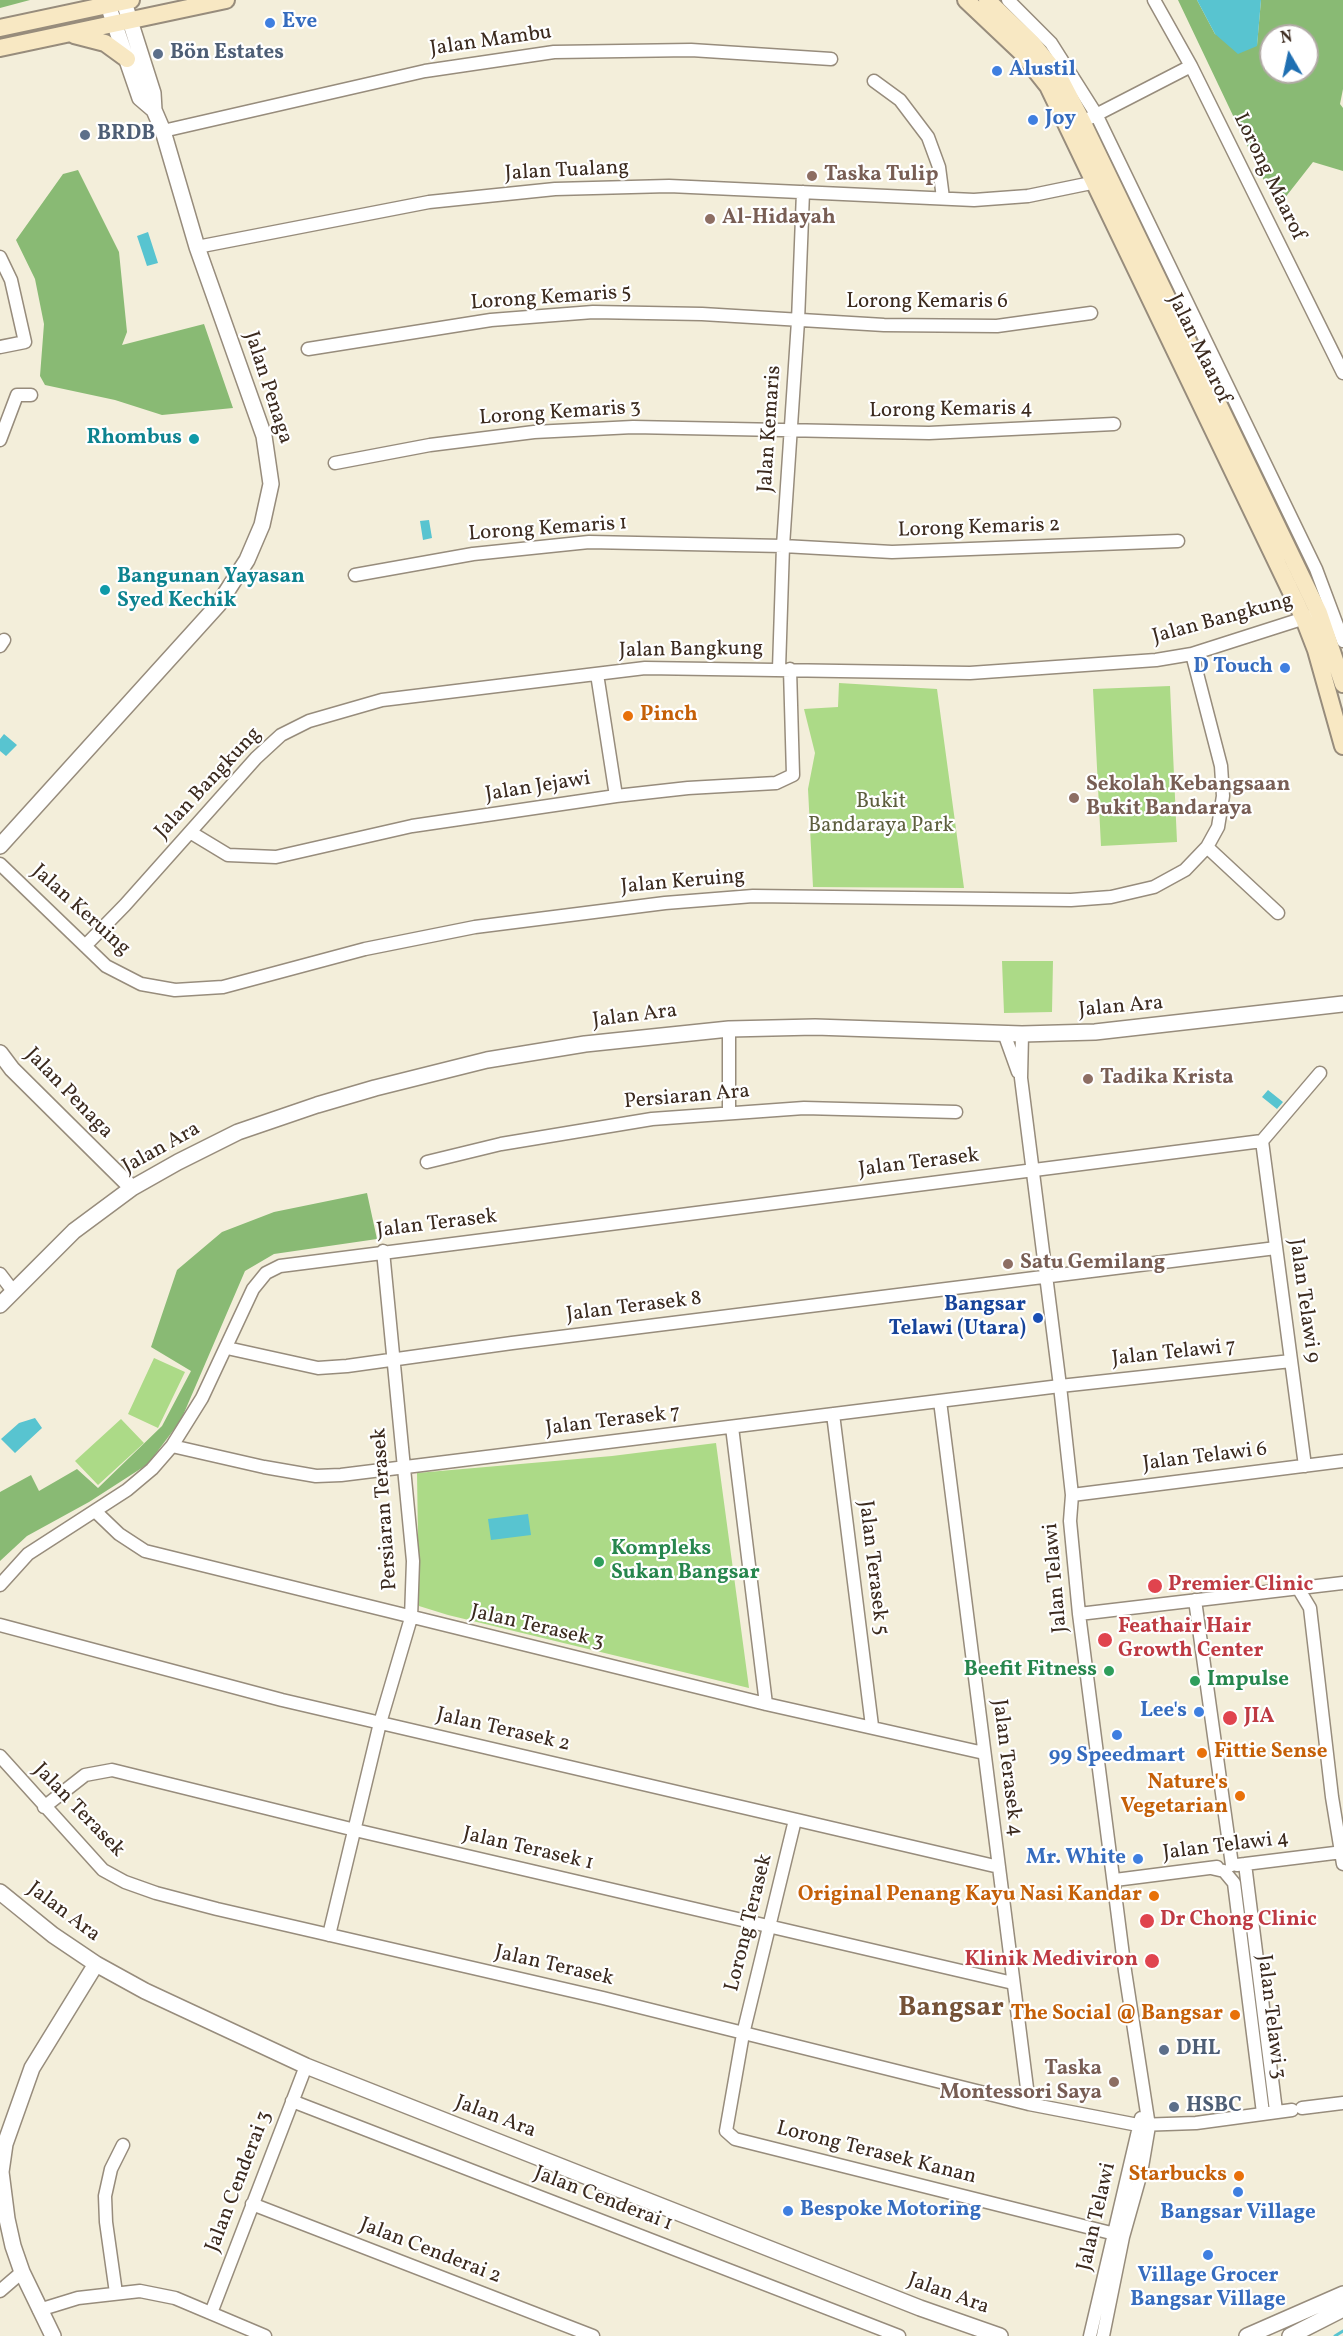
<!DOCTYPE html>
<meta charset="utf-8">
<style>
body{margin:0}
#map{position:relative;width:1343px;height:2336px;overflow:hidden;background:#f3eeda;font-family:Vollkorn,serif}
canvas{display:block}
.north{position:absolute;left:1259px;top:24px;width:60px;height:60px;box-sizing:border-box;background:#fff;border:2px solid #b1aaa5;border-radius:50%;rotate:351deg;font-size:16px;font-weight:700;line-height:24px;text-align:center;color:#3b2a1e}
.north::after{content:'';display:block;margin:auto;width:21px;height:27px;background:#1f6fb2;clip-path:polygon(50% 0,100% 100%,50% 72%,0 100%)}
</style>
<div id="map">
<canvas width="1343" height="2336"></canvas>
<div class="north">N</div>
</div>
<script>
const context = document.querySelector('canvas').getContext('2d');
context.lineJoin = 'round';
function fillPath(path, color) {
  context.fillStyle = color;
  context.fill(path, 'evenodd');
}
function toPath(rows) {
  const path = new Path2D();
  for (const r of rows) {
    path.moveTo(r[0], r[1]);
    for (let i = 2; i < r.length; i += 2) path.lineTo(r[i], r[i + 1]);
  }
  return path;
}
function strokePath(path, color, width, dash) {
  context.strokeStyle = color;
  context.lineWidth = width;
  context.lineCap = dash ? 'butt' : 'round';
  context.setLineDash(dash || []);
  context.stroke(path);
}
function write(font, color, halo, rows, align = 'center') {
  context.font = font + ' Vollkorn,serif';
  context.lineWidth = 4.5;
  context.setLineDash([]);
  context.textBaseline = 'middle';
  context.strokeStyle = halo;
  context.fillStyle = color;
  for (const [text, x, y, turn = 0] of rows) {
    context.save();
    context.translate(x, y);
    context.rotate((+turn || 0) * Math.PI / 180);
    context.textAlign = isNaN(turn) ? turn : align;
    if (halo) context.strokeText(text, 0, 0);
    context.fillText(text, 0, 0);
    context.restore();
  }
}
const green = toPath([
 [839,683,937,689,964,888,813,887,808,789,815,753,804,709,838,707],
 [1170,686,1177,842,1101,846,1093,689],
 [1002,961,1053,961,1052,1012,1004,1013],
 [154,1358,185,1372,158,1428,128,1414],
 [121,1419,144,1443,98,1485,75,1461],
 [716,1443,749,1688,448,1615,419,1606,417,1473,612,1456]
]);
const forest = toPath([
 [0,0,30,0,0,8],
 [1178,0,1197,0,1215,34,1257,45,1261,0,1343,0,1343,89,1340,104,1343,108,1343,171,1313,162,1277,208],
 [1271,36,1307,36,1307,72,1271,72],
 [78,170,119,252,127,332,122,345,204,324,233,408,162,415,115,400,45,385,40,376,44,324,35,279,16,240,63,174],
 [367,1193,377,1239,274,1254,245,1271,181,1420,148,1464,89,1502,27,1536,0,1561,0,1492,31,1475,39,1491,77,1469,98,1488,162,1426,191,1371,151,1347,177,1270,222,1232,274,1212]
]);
const water = toPath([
 [1197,0,1261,0,1257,46,1238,54,1215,34],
 [148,232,158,263,147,266,137,236],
 [429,520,432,538,423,540,420,521],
 [4,734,17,745,6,756,0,751,0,739],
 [1268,1090,1283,1102,1277,1109,1262,1097],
 [35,1418,42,1428,15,1453,1,1439,19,1423],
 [528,1514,531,1535,491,1540,488,1519]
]);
const stream = toPath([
 [1335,2336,1343,2331]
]);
const minor = toPath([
 [1008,0,1051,43,1096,114,1316,569,1343,641],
 [1154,0,1191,66,1343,373],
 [874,81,900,100,928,137,939,167,943,198],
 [1090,118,1191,66],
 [163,131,425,71,554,52,691,50,831,59],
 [197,247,429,202,555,189,669,186,974,200,1028,196,1101,181],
 [0,257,11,280,25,342,0,347],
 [308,349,491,320,593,312,702,314,884,325,997,326,1091,313],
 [0,440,17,395,31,395],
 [335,463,430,445,534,432,633,427,929,433,1114,424],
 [355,575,473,554,589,542,783,546,892,552,1178,541],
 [0,646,4,640],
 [779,669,783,546,798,321,803,192],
 [597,674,616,796],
 [190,832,228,855,276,857,412,826,616,796,688,788,776,783,793,775,790,669],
 [1207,847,1278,913],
 [0,864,106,966,141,984,175,990,223,987,365,949,475,927,665,903,753,896,1071,900,1111,897,1154,887,1185,870,1207,847,1218,827,1223,796,1221,766,1192,654],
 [85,946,125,905,256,758,281,735,309,721,382,700,645,668,970,673,1156,660,1192,654,1311,616],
 [729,1029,729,1112],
 [1004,1033,1018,1072],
 [1022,1034,1021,1078,1060,1386,1072,1495,1070,1521,1079,1614,1125,1971,1149,2126,1141,2173,1123,2237,1103,2336],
 [1262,1141,1305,1466],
 [427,1162,501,1144,652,1119,804,1108,956,1112],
 [0,1274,13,1291],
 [227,1348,318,1368,347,1366,512,1343,1276,1248],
 [940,1401,1029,2104],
 [833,1414,872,1726],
 [732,1427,766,1704],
 [172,1446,264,1467,316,1476,341,1475,1060,1386,1291,1361],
 [1072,1495,1343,1461],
 [95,1511,119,1534,145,1551,766,1704,984,1753],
 [0,1585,28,1554,127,1490,152,1469,172,1446,202,1398,253,1289,266,1273,280,1266,1262,1141,1320,1073],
 [1298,1588,1310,1608,1332,1797,1343,1864],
 [1195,1600,1232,1865],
 [1079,1614,1343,1583],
 [0,1625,282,1700,999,1867],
 [0,1756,103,1870,125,1882,156,1893,217,1909,603,1998,1029,2104,1138,2125,1196,2123,1292,2110],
 [44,1807,85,1775,112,1770,355,1830,1013,1983],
 [795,1820,743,2034,726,2131,735,2139,1115,2234],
 [1245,1864,1276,2111],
 [1237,1865,1343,1852],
 [1211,1868,1224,1871,1234,1883,1263,2113],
 [1115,1880,1217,1867],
 [329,1935,380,1723,411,1618,413,1561,383,1251],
 [292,2101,899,2336],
 [1302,2108,1343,2103],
 [252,2204,593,2336],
 [0,2291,22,2272],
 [116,2293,106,2222,105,2196,111,2169,123,2145],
 [39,2310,78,2298,140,2291,175,2298,265,2336],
 [211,2313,306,2066],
 [1090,2336,1141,2118]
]);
const tertiary = toPath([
 [108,5,140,98,154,110],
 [0,846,218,605,247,560,262,525,271,484,264,436,197,247,163,131,154,110,153,93,124,2],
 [0,1053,12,1069,132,1188],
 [0,1305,74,1231,132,1188,178,1162,238,1132,317,1105,375,1088,487,1060,585,1044,729,1029,815,1027,1022,1034,1095,1032,1343,1004],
 [0,1892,53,1935,96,1964,145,1991,306,2066,920,2308,1000,2336],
 [53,2336,22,2272,13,2246,7,2219,1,2172,5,2144,32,2068,96,1964],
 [1247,2336,1343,2294],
 [1290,2336,1343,2309]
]);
const secondary = toPath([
 [966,0,1021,52,1048,86,1304,619,1316,650,1343,746],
 [987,0,1032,43,1058,75,1082,121,1319,613,1343,684],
 [0,28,131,0],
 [74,35,105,43,127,59],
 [0,48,226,0]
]);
const markers = [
 [270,23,6,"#3f7fe0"],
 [158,54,6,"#5c6f8a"],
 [997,71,6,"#3f7fe0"],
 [1033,120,6,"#3f7fe0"],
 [85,135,6,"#5c6f8a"],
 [812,176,6,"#8d6e63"],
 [710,219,6,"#8d6e63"],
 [194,439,6,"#0f9aa8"],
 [105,590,6,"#0f9aa8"],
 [1285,668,6,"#3f7fe0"],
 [628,716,6,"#e8710a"],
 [1074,798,6,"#8d6e63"],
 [1088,1079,6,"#8d6e63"],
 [1008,1264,6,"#8d6e63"],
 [1038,1318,6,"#1a4fb4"],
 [599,1562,6,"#2e9e5b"],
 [1155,1586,8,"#e0444e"],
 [1105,1640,8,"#e0444e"],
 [1109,1671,6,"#2e9e5b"],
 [1195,1681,6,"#2e9e5b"],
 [1199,1712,6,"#3f7fe0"],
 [1230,1718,8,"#e0444e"],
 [1117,1735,6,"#3f7fe0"],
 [1202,1753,6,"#e8710a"],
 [1240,1796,6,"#e8710a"],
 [1138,1859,6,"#3f7fe0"],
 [1154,1896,6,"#e8710a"],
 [1147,1921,8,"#e0444e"],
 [1152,1961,8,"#e0444e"],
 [1235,2015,6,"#e8710a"],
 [1164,2050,6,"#5c6f8a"],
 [1114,2082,6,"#8d6e63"],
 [1174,2107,6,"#5c6f8a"],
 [1239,2176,6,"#e8710a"],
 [1238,2192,6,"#3f7fe0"],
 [788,2211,6,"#3f7fe0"],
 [1208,2255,6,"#3f7fe0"]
];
const shopNames = [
 ["Eve",282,23],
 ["Alustil",1009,71],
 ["Joy",1045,120],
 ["D Touch",1273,668,"right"],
 ["Lee's",1187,1712,"right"],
 ["99 Speedmart",1117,1757,"center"],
 ["Mr. White",1126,1859,"right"],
 ["Bespoke Motoring",800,2211],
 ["Bangsar Village",1238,2214,"center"],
 ["Village Grocer",1208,2277,"center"],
 ["Bangsar Village",1208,2301,"center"]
];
const streetNames = [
 ["Jalan Mambu",491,42,-8],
 ["Jalan Tualang",567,172,-3],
 ["Lorong Maarof",1268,177,64],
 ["Lorong Kemaris 5",551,299,-4],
 ["Lorong Kemaris 6",927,303],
 ["Jalan Maarof",1198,349,64],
 ["Jalan Penaga",267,388,72],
 ["Lorong Kemaris 4",951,411,-1],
 ["Lorong Kemaris 3",560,414,-4],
 ["Jalan Kemaris",771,429,-86],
 ["Lorong Kemaris 2",979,529,-2],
 ["Lorong Kemaris 1",548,530,-4],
 ["Jalan Bangkung",1223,620,-15],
 ["Jalan Bangkung",691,651,-1],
 ["Jalan Bangkung",209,784,-47],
 ["Jalan Jejawi",538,788,-9],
 ["Jalan Keruing",683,883,-5],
 ["Jalan Keruing",80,911,42],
 ["Jalan Ara",1121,1008,-5],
 ["Jalan Ara",635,1017,-7],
 ["Jalan Penaga",68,1094,46],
 ["Persiaran Ara",687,1098,-5],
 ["Jalan Ara",162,1149,-29],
 ["Jalan Terasek",919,1164,-7],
 ["Jalan Terasek",437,1225,-7],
 ["Jalan Telawi 9",1303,1301,82],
 ["Jalan Terasek 8",634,1308,-7],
 ["Jalan Telawi 7",1174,1354,-6],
 ["Jalan Terasek 7",613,1422,-7],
 ["Jalan Telawi 6",1205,1458,-7],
 ["Persiaran Terasek",386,1509,-94],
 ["Jalan Terasek 5",872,1568,83],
 ["Jalan Telawi",1057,1578,-95],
 ["Jalan Terasek 3",537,1628,13],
 ["Jalan Terasek 2",503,1731,13],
 ["Jalan Terasek 4",1006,1768,83],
 ["Jalan Terasek",78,1811,46],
 ["Jalan Telawi 4",1226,1847,-7],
 ["Jalan Terasek 1",528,1850,13],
 ["Jalan Ara",63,1913,37],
 ["Lorong Terasek",750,1923,-76],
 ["Jalan Terasek",554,1967,13],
 ["Jalan Telawi 3",1270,2017,83],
 ["Jalan Ara",495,2118,21],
 ["Lorong Terasek Kanan",876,2154,14],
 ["Jalan Cenderai 3",240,2182,-69],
 ["Jalan Cenderai 1",603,2200,21],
 ["Jalan Telawi",1098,2217,-77],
 ["Jalan Cenderai 2",430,2252,21],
 ["Jalan Ara",948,2295,20]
];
const serviceNames = [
 ["Bön Estates",170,54],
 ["BRDB",97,135],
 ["DHL",1176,2050],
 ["HSBC",1186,2107]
];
const educationNames = [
 ["Taska Tulip",824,176],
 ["Al-Hidayah",722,219],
 ["Sekolah Kebangsaan",1086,786],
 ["Bukit Bandaraya",1086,810],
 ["Tadika Krista",1100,1079],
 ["Satu Gemilang",1020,1264],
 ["Taska",1102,2070,"right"],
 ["Montessori Saya",1102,2094,"right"]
];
const cultureNames = [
 ["Rhombus",182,439],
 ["Bangunan Yayasan",117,578,"left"],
 ["Syed Kechik",117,602,"left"]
];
const foodNames = [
 ["Pinch",640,716,"left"],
 ["Fittie Sense",1214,1753,"left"],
 ["Nature's",1228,1784],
 ["Vegetarian",1228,1808],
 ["Original Penang Kayu Nasi Kandar",1142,1896],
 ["The Social @ Bangsar",1223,2015],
 ["Starbucks",1227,2176]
];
const parkNames = [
 ["Bukit",881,803],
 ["Bandaraya Park",881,827]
];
const transitNames = [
 ["Bangsar",1026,1306],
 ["Telawi (Utara)",1026,1330]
];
const leisureNames = [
 ["Kompleks",611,1550],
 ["Sukan Bangsar",611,1574],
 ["Beefit Fitness",1097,1671,"right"],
 ["Impulse",1207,1681]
];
const healthNames = [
 ["Premier Clinic",1168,1586],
 ["Feathair Hair",1118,1628],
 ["Growth Center",1118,1652],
 ["JIA",1244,1718],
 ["Dr Chong Clinic",1160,1921],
 ["Klinik Mediviron",1138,1961,"right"]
];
const districtNames = [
 ["Bangsar",951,2010]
];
fillPath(green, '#acda87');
fillPath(forest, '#89ba74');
fillPath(water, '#58c4d0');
strokePath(stream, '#58c4d0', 3);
strokePath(minor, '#978c7c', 15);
strokePath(tertiary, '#978c7c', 18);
strokePath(secondary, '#978c7c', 20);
strokePath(minor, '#fff', 12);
strokePath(tertiary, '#fff', 15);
strokePath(secondary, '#f8e8c3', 16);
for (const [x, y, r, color] of markers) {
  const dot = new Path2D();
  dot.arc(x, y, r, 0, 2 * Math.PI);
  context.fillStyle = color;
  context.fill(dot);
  strokePath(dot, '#fff', 2);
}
write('bold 21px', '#366cbe', '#fff', shopNames, 'left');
write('21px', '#3b2a1e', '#fff', streetNames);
write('bold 21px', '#4e5e75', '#fff', serviceNames, 'left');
write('bold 21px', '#785e54', '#fff', educationNames, 'left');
write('bold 21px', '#0d838f', '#fff', cultureNames, 'right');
write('bold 21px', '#c56008', '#fff', foodNames, 'right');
write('21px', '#5d5f3e', '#fff', parkNames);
write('bold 21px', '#164399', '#fff', transitNames, 'right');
write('bold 21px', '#27864d', '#fff', leisureNames, 'left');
write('bold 21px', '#be3a42', '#fff', healthNames, 'left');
write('bold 27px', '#755237', '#fff', districtNames);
</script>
